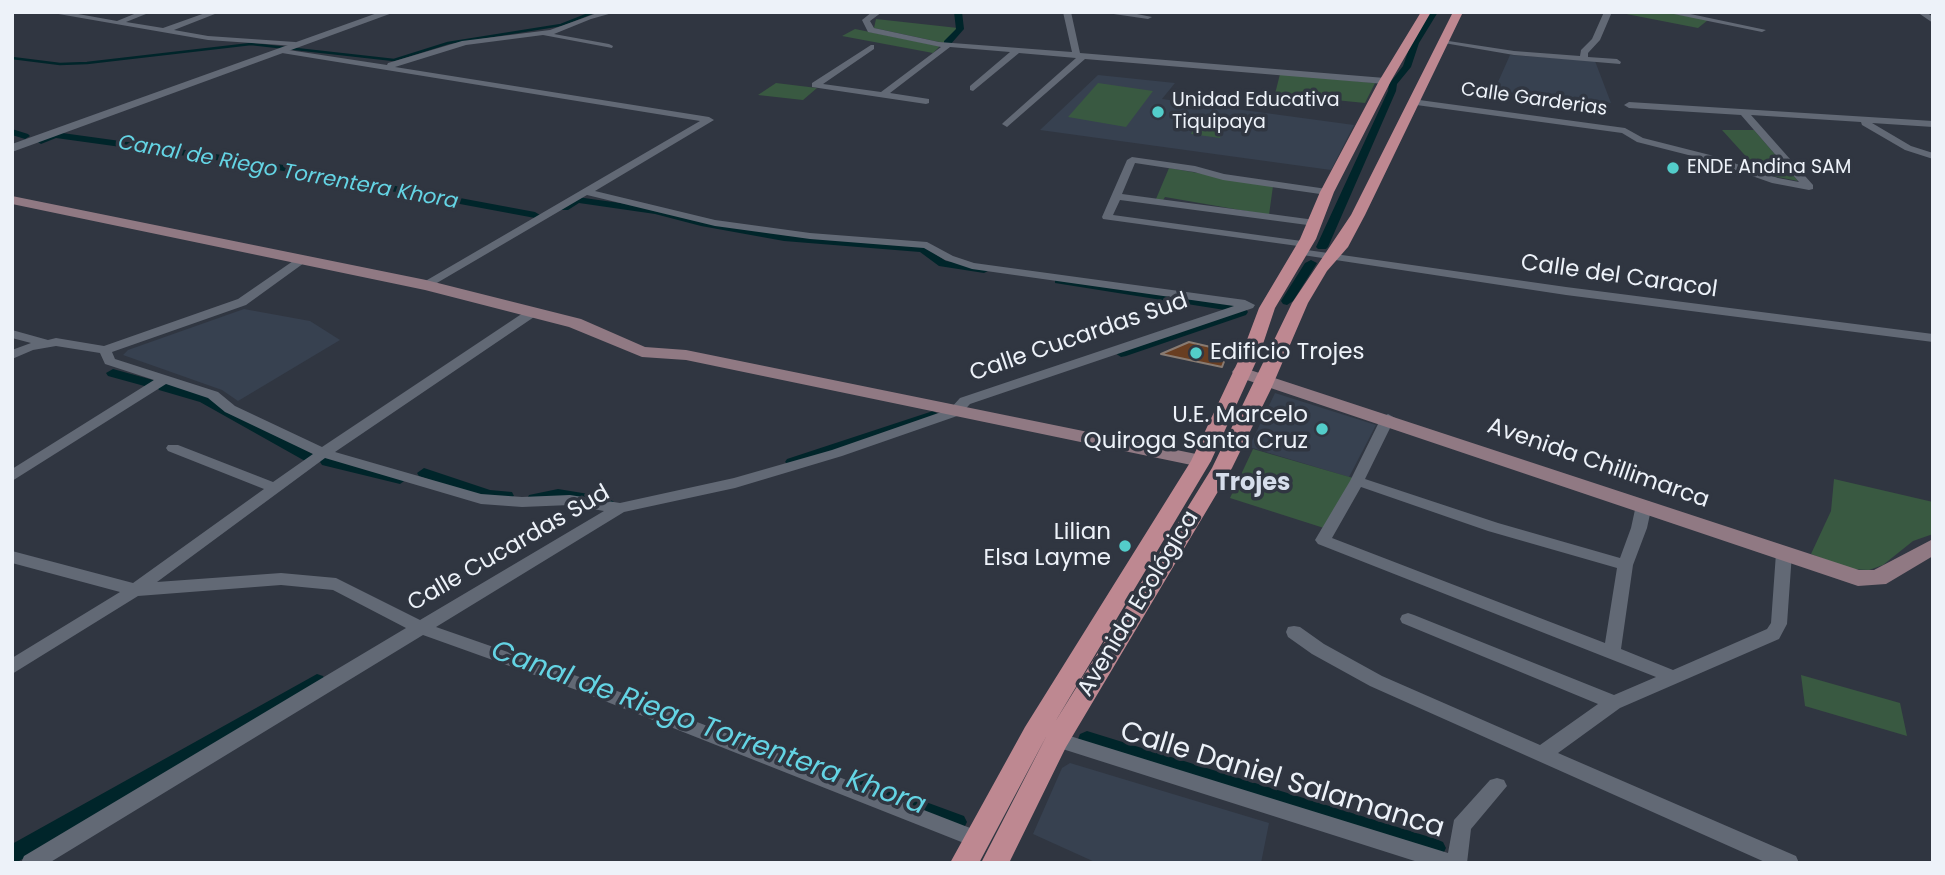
<!DOCTYPE html>
<meta charset="utf-8">
<style>
body{margin:0}
#map{position:relative;width:1945px;height:875px;overflow:hidden;background:#303641;font-family:Poppins,sans-serif}
canvas{display:block}
.frame{position:absolute;inset:0;border:14px solid #edf2f9;pointer-events:none}
</style>
<div id="map">
<canvas width="1945" height="875"></canvas>
<div class="frame"></div>
</div>
<script>
const context = document.querySelector('canvas').getContext('2d');
context.lineJoin = 'round';
function fillPath(path, color) {
  context.fillStyle = color;
  context.fill(path, 'evenodd');
}
function toPath(rows) {
  const path = new Path2D();
  for (const r of rows) {
    path.moveTo(r[0], r[1]);
    for (let i = 2; i < r.length; i += 2) path.lineTo(r[i], r[i + 1]);
  }
  return path;
}
function strokePath(path, color, width, dash) {
  context.strokeStyle = color;
  context.lineWidth = width;
  context.lineCap = dash ? 'butt' : 'round';
  context.setLineDash(dash || []);
  context.stroke(path);
}
function write(font, color, halo, rows, align = 'center') {
  context.font = font + ' Poppins,sans-serif';
  context.lineWidth = 7;
  context.setLineDash([]);
  context.textBaseline = 'middle';
  context.strokeStyle = halo;
  context.fillStyle = color;
  for (const [text, x, y, turn = 0] of rows) {
    context.save();
    context.translate(x, y);
    context.rotate((+turn || 0) * Math.PI / 180);
    context.textAlign = isNaN(turn) ? turn : align;
    if (halo) context.strokeText(text, 0, 0);
    context.fillText(text, 0, 0);
    context.restore();
  }
}
const built = toPath([
 [1510,55,1595,61,1611,103,1494,91],
 [1098,75,1175,83,1162,99,1354,125,1331,170,1040,130],
 [244,309,310,321,340,340,238,401,222,390,123,355,128,350],
 [1275,393,1376,425,1349,477,1249,447],
 [1070,763,1269,823,1261,863,1097,863,1033,834,1062,768]
]);
const green = toPath([
 [1616,12,1665,12,1708,20,1698,28],
 [876,19,958,28,944,43,874,28],
 [855,29,939,46,939,47,933,53,842,36],
 [1280,74,1375,83,1365,103,1275,94],
 [776,83,817,88,803,100,758,95],
 [1098,83,1153,91,1126,127,1068,117],
 [1198,118,1226,122,1220,138,1191,134],
 [1722,130,1754,130,1798,181,1762,174],
 [1169,168,1273,186,1269,215,1165,197,1163,200,1156,199],
 [1253,449,1353,478,1327,529,1230,498],
 [1834,479,1933,502,1933,534,1913,541,1883,565,1869,570,1850,569,1811,554,1831,511],
 [1801,675,1900,703,1907,736,1805,706]
]);
const stream = toPath([
 [12,58,60,64,87,63,251,44,394,60,448,43,561,25,594,12]
]);
const canal = toPath([
 [954,12,962,12,964,29,950,45,944,45,944,41,956,29,954,12],
 [1430,12,1438,12,1419,43,1411,67,1397,84,1396,91,1328,247,1326,249,1318,249,1316,247,1388,91,1389,84,1403,66,1411,43,1430,12],
 [12,129,28,134,30,136,25,139,12,135,12,129],
 [55,132,251,159,535,212,540,215,535,218,251,165,56,138,41,144,36,141,55,132],
 [577,197,656,208,702,220,784,235,923,246,946,261,984,267,990,270,984,273,939,266,920,252,784,241,701,226,655,214,579,203,568,210,560,210,560,206,577,197],
 [1311,260,1317,263,1293,301,1287,305,1283,304,1281,301,1305,263,1311,260],
 [1059,277,1231,303,1237,307,1231,311,1055,283,1055,279,1059,277],
 [1242,308,1246,309,1248,312,1246,315,1126,356,1121,357,1115,353,1116,350,1242,308],
 [113,369,153,380,155,383,148,387,108,376,106,373,113,369],
 [164,383,210,396,315,455,317,458,315,461,305,461,200,402,159,390,157,387,159,384,164,383],
 [933,411,940,415,938,418,797,465,792,467,785,462,787,459,933,411],
 [327,457,400,474,407,479,400,484,322,465,320,462,322,459,327,457],
 [424,468,490,490,512,492,514,496,507,501,484,499,419,476,417,473,424,468],
 [558,489,607,497,614,502,607,507,558,499,534,504,527,499,529,495,558,489],
 [317,674,323,676,326,681,323,686,19,861,12,863,12,844,317,674],
 [1087,731,1436,839,1443,842,1446,848,1443,854,1436,857,1080,744,1078,739,1080,734,1087,731],
 [866,780,964,816,967,822,964,828,957,831,859,794,856,788,859,782,866,780]
]);
const building = toPath([
 [1189,342,1228,351,1222,367,1161,354,1189,342]
]);
const minor = toPath([
 [47,12,67,12,117,21,139,12,151,12,126,22,163,28,208,12,220,12,174,30,208,36,295,42,299,44,295,46,208,40,47,12],
 [600,12,616,12,591,19,554,34,609,44,613,46,612,48,543,35,466,45,395,67,709,117,714,120,595,191,715,220,810,233,927,242,953,256,974,263,1245,300,1255,305,1253,308,970,404,960,415,842,456,735,488,624,512,436,627,594,682,983,833,986,839,983,845,976,848,969,845,582,692,423,635,49,863,21,863,24,856,406,628,333,590,281,585,138,596,12,674,12,658,120,592,12,563,12,551,133,583,264,489,168,451,166,448,168,445,178,445,273,482,313,454,225,412,208,398,166,384,12,481,12,469,154,380,105,364,100,353,56,346,33,350,12,359,12,350,31,343,12,338,12,330,48,340,56,338,104,346,238,299,296,259,304,259,304,263,246,305,112,352,115,359,218,392,235,406,322,447,529,309,537,309,539,312,537,315,335,452,481,494,522,497,570,495,620,503,734,478,832,450,950,409,960,398,1234,306,972,269,945,260,924,248,810,239,715,226,587,195,430,287,422,287,422,283,700,121,282,53,278,51,282,49,387,65,388,63,462,41,550,30,600,12],
 [325,458,481,504,522,507,570,505,604,511,420,620,336,578,281,573,157,582,325,458],
 [872,12,882,12,870,21,874,28,939,42,1072,52,1063,12,1071,12,1080,53,1385,78,1389,81,1385,84,1085,59,1007,127,1002,124,1004,122,1076,58,1019,53,973,91,970,90,970,86,1010,52,950,47,890,93,929,99,929,103,926,104,812,87,812,83,871,45,874,45,874,49,823,84,881,92,941,47,868,32,862,20,872,12],
 [1100,12,1127,12,1152,17,1148,19,1100,12],
 [1604,12,1612,12,1600,40,1588,53,1588,57,1617,59,1621,62,1620,64,1514,55,1438,42,1442,40,1514,51,1580,56,1581,50,1592,39,1604,12],
 [1664,12,1681,12,1766,30,1762,32,1664,12],
 [1917,12,1926,12,1933,17,1933,23,1917,12],
 [1412,99,1625,128,1643,138,1710,155,1778,178,1799,182,1741,115,1629,108,1624,105,1629,102,1933,121,1933,127,1872,123,1911,146,1933,153,1933,159,1905,150,1862,125,1861,122,1751,115,1813,185,1813,189,1809,190,1772,183,1704,159,1637,142,1622,133,1409,104,1409,100,1412,99],
 [1132,157,1195,166,1224,174,1327,189,1332,192,1327,195,1223,180,1194,172,1135,163,1122,194,1315,220,1320,223,1315,226,1120,200,1113,215,1309,242,1309,246,1305,247,1103,219,1102,217,1127,160,1132,157],
 [1300,249,1566,287,1933,334,1933,342,1566,295,1296,254,1296,250,1300,249],
 [1388,414,1395,418,1365,479,1498,523,1620,558,1631,528,1636,505,1639,501,1649,501,1652,505,1647,528,1633,565,1621,649,1673,670,1767,629,1771,623,1776,553,1778,549,1784,547,1790,549,1792,553,1787,624,1779,639,1620,708,1558,753,1796,856,1799,863,1767,863,1370,686,1312,654,1288,637,1286,632,1288,627,1294,626,1300,627,1324,644,1382,676,1540,745,1598,704,1402,623,1400,619,1402,615,1408,613,1414,615,1614,695,1656,677,1318,544,1315,540,1350,481,1381,418,1388,414],
 [1361,487,1488,531,1617,568,1605,643,1332,538,1361,487],
 [1057,732,1448,853,1454,820,1490,780,1497,778,1504,780,1507,786,1471,829,1467,863,1421,863,1050,745,1048,740,1050,735,1057,732]
]);
const tertiary = toPath([
 [380,12,395,12,12,152,12,144,380,12]
]);
const secondary = toPath([
 [12,196,426,280,581,319,645,347,686,350,1201,455,1211,461,1201,467,686,360,642,357,569,327,425,290,12,204,12,196],
 [1241,367,1859,570,1874,570,1933,539,1933,556,1886,584,1858,586,1235,376,1232,372,1235,368,1241,367]
]);
const primary = toPath([
 [1421,12,1431,12,1391,81,1334,192,1316,239,1275,308,1260,353,1211,461,1055,722,1212,468,1292,303,1351,215,1453,12,1463,12,1365,215,1348,247,1327,271,1308,303,1271,389,1232,468,1066,747,1009,863,981,863,1047,735,979,863,950,863,1025,727,1191,461,1242,353,1259,308,1300,239,1320,192,1379,81,1421,12]
]);
const markers = [
 [1158,112,7,"#53cdca"],
 [1673,168,7,"#53cdca"],
 [1196,353,7,"#53cdca"],
 [1322,429,7,"#53cdca"],
 [1125,546,7,"#53cdca"]
];
const farStreetnames = [
 ["Calle Garderias",1534,100,8]
];
const farPoinames = [
 ["Unidad Educativa",1172,101],
 ["Tiquipaya",1172,123],
 ["ENDE Andina SAM",1687,168]
];
const farWaternames = [
 ["Canal de Riego Torrentera Khora",288,173,10]
];
const streetNames = [
 ["Calle del Caracol",1619,277,8],
 ["Calle Cucardas Sud",1079,338,-19],
 ["Avenida Chillimarca",1598,464,19],
 ["Calle Cucardas Sud",509,549,-30],
 ["Avenida Ecológica",1139,604,-59]
];
const poiNames = [
 ["Edificio Trojes",1210,353,"left"],
 ["U.E. Marcelo",1308,416],
 ["Quiroga Santa Cruz",1308,442],
 ["Lilian",1111,533],
 ["Elsa Layme",1111,559]
];
const neighbourhoodNames = [
 ["Trojes",1253,484]
];
const nearWaternames = [
 ["Canal de Riego Torrentera Khora",708,729,20]
];
const nearStreetnames = [
 ["Calle Daniel Salamanca",1282,781,17]
];
fillPath(built, '#374150');
fillPath(green, '#395941');
strokePath(stream, '#00252a', 2.5);
fillPath(canal, '#00252a');
fillPath(building, '#693e21');
strokePath(building, '#887b72', 2);
fillPath(minor, '#626975');
fillPath(tertiary, '#626975');
fillPath(secondary, '#907983');
fillPath(primary, '#be8891');
for (const [x, y, r, color] of markers) {
  const dot = new Path2D();
  dot.arc(x, y, r, 0, 2 * Math.PI);
  context.fillStyle = color;
  context.fill(dot);
  strokePath(dot, '#303641', 2.5);
}
write('19px', '#edf2f9', '#303641', farStreetnames);
write('19px', '#edf2f9', '#303641', farPoinames, 'left');
write('italic 21px', '#64d4e4', '#303641', farWaternames);
write('23px', '#edf2f9', '#303641', streetNames);
write('23px', '#edf2f9', '#303641', poiNames, 'right');
write('bold 24px', '#d6deec', '#303641', neighbourhoodNames);
write('italic 28px', '#64d4e4', '#303641', nearWaternames);
write('28px', '#edf2f9', '#303641', nearStreetnames);
</script>
